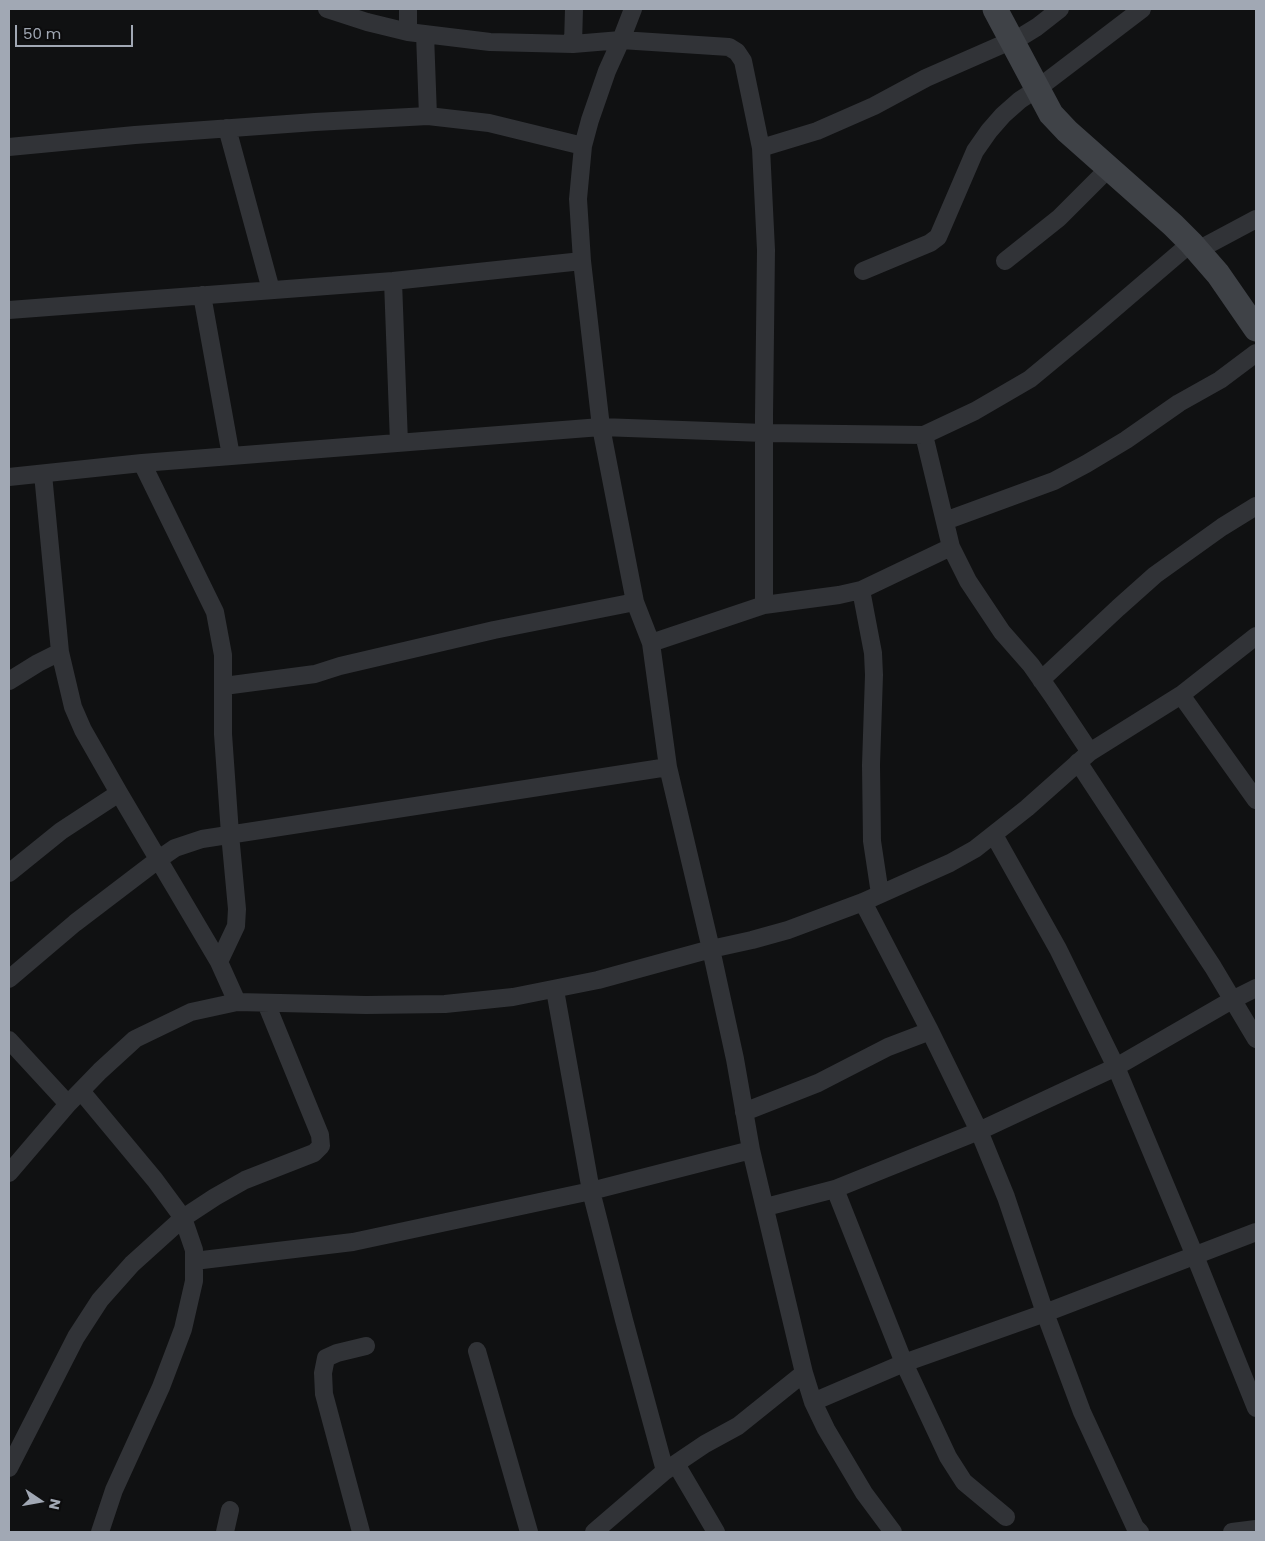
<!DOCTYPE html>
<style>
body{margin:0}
#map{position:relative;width:1265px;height:1541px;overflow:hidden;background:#101112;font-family:Poppins,sans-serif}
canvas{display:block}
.frame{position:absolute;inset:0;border:10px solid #a1a8b4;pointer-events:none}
.north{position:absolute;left:15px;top:1476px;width:50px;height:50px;-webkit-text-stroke:4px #0c0c0d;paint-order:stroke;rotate:102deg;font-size:14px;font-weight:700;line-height:20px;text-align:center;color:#a1a8b4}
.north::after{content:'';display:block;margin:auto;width:18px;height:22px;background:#a1a8b4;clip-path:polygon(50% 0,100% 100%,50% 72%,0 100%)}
.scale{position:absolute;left:15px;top:25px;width:118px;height:22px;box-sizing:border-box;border:2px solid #a1a8b4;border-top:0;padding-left:6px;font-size:15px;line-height:18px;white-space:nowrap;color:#a1a8b4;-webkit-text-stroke:4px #0c0c0d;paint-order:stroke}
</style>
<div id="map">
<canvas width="1265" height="1541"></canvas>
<div class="frame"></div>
<div class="north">N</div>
<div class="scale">50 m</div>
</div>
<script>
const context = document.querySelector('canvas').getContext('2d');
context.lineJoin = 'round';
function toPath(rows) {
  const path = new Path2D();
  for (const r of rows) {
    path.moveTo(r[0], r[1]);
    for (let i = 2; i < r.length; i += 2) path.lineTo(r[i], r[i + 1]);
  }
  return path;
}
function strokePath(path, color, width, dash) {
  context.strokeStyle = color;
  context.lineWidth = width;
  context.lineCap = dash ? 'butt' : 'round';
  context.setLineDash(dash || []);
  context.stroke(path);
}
const street = toPath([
 [327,9,367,22,408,32,490,42,573,44,621,40,729,47,737,52,743,61,761,148,766,250,764,416,764,605],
 [408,9,408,32],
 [633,9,621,40,607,71,590,120,583,146,578,199,582,261,601,427,635,602,651,643,668,767,711,949,735,1059,751,1150,804,1373,813,1402,826,1429,864,1493,893,1532],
 [425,34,428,116],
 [573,44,574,9],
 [227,128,271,290],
 [9,147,135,135,315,122,428,116,489,123,583,146],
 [761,148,817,131,874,106,926,78,1024,35,1037,27,1060,9],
 [1198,250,1256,219],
 [1005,261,1059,218,1109,168],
 [863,271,930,243,938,237,975,151,989,131,1003,115,1020,100,1037,89,1142,9],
 [393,281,399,443],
 [202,295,231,456],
 [9,310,393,281,582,261],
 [924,435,951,547,968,581,1002,632,1031,665,1052,695,1090,752],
 [142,463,215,612,223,655,223,734,230,834,237,909,236,926,219,962],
 [43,474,60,652,73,707,83,730,119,793,219,962,237,1002],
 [9,477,142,463,601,427,764,433,924,435,975,411,1030,379,1094,326,1191,243],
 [945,521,1054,481,1086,464,1126,440,1179,403,1220,380,1256,353],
 [861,590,873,653,874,675,871,765,872,841,880,894],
 [651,643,764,605,839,595,861,590,951,547],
 [1041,680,1118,608,1155,575,1222,527,1256,506],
 [9,681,38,663,60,652],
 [224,686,315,674,340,666,494,630,635,602],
 [1181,695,1256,800],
 [1078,762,1213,967,1256,1039],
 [994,835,1058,949,1116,1067,1195,1256,1256,1408],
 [9,873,61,831,119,793],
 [863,902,930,1031,979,1131,1006,1197,1045,1313,1082,1412,1135,1527,1140,1532],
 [9,979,75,923,159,859,175,848,202,839,668,767],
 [555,990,591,1191,624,1320,665,1471],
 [9,1040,68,1104],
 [81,1091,155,1180,183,1218,194,1250,194,1281,183,1329,161,1387,114,1490,100,1532],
 [744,1112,818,1083,888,1047,930,1031],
 [9,1173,68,1104,100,1071,135,1039,191,1012,237,1002,366,1005,445,1004,513,997,598,980,711,949,752,940,788,930,863,902,950,863,975,849,1027,808,1090,752,1181,695,1256,636],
 [835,1189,904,1363,948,1457,964,1482,1006,1517],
 [766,1207,835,1189,979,1131,1116,1067,1232,1000,1256,988],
 [194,1261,353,1242,591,1191,751,1150],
 [477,1351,529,1532],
 [813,1402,904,1363,1045,1313,1256,1232],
 [676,1464,716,1532],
 [9,1468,76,1337,100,1300,132,1264,183,1218,215,1197,245,1180,314,1153,321,1146,320,1135,266,1003],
 [225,1532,230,1510],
 [361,1532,324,1394,323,1373,326,1358,337,1353,366,1346],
 [594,1532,665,1471,705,1444,738,1426,804,1373],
 [1232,1532,1256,1529]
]);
const secondary = toPath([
 [995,9,1051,114,1067,131,1173,225,1191,243,1218,274,1256,329]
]);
strokePath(street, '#313337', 18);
strokePath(secondary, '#3f4247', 25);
</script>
